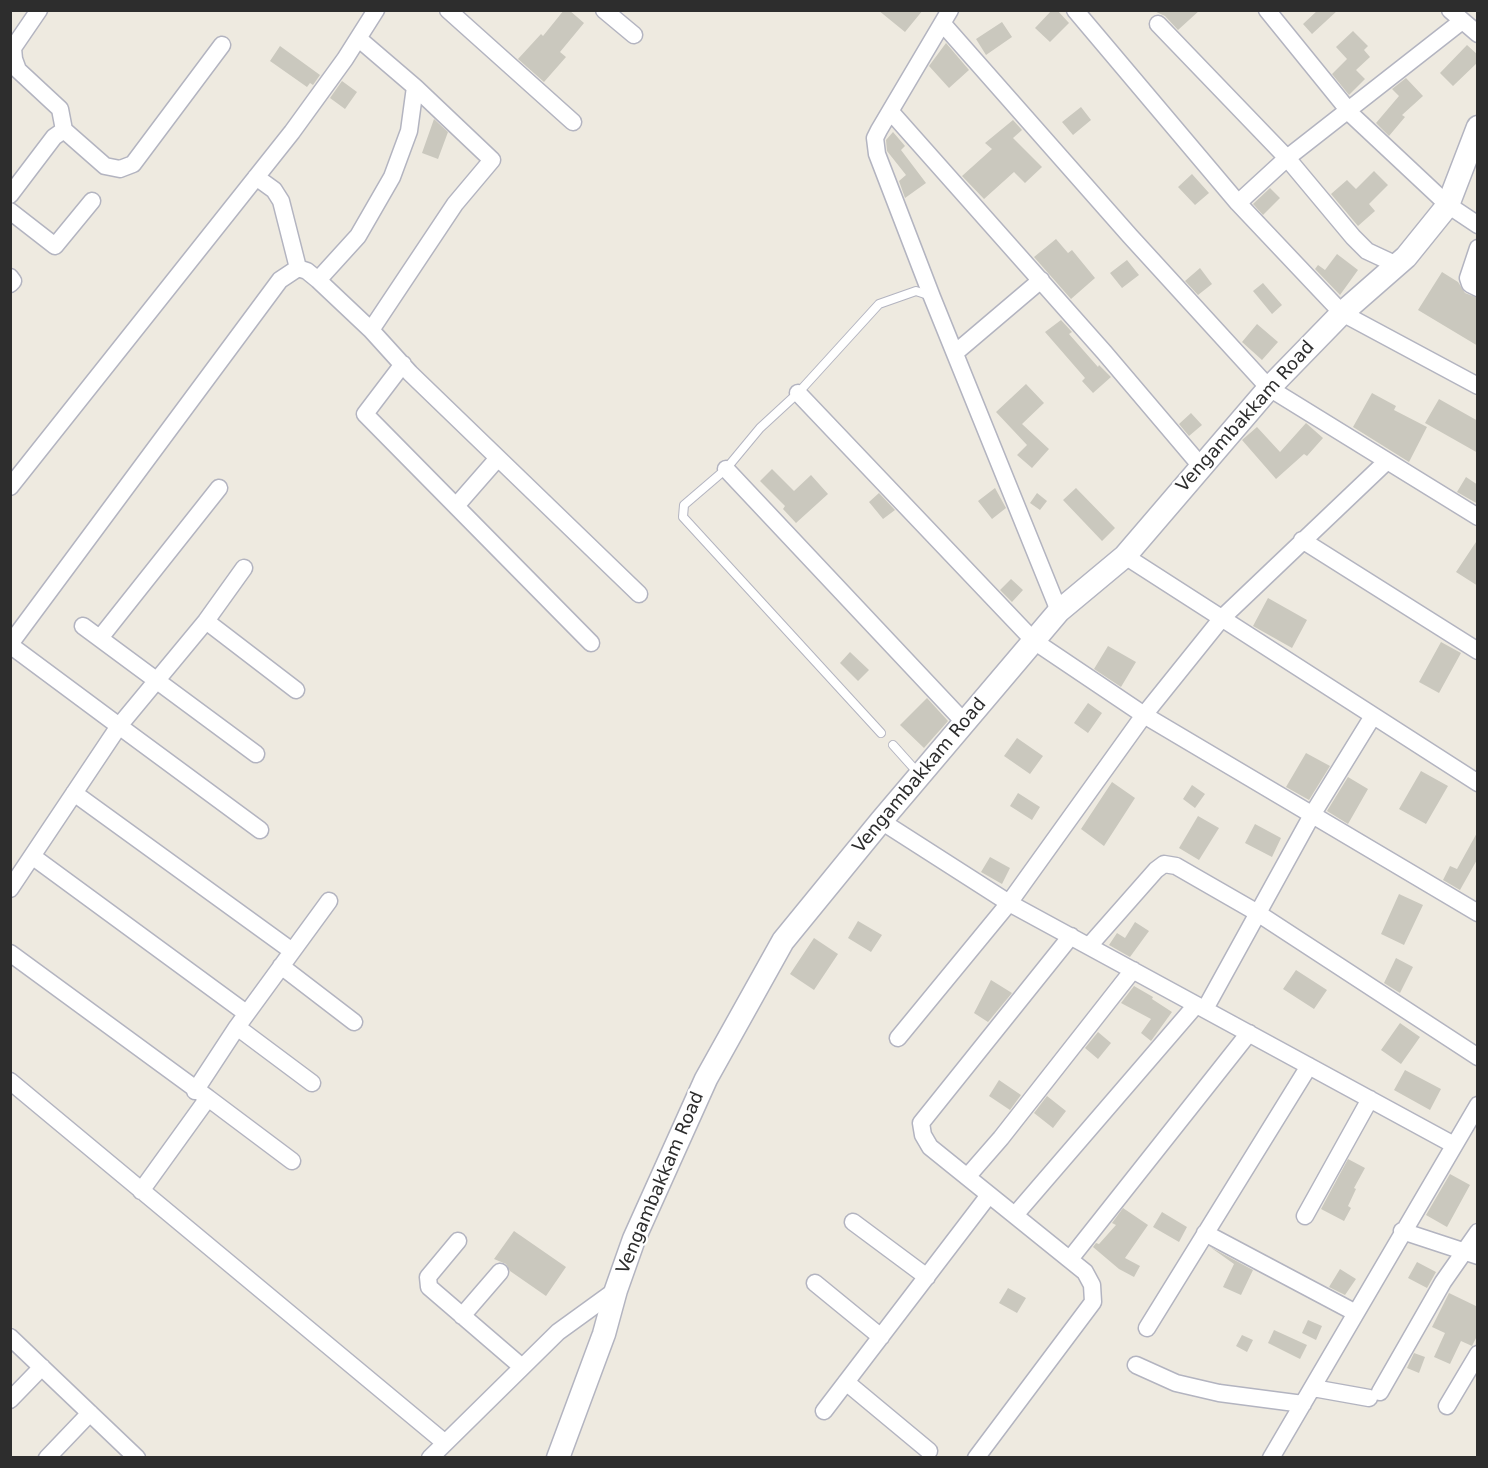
<!DOCTYPE html>
<style>
body{margin:0}
#map{position:relative;width:1488px;height:1468px;overflow:hidden;background:#eeeae0;font-family:"DejaVu Sans",sans-serif}
canvas{display:block}
.frame{position:absolute;inset:0;border:12px solid #2d2d2d;pointer-events:none}
</style>
<div id="map">
<canvas width="1488" height="1468"></canvas>
<div class="frame"></div>
</div>
<script>
const context = document.querySelector('canvas').getContext('2d');
context.lineJoin = 'round';
function fillPath(path, color) {
  context.fillStyle = color;
  context.fill(path, 'evenodd');
}
function toPath(rows) {
  const path = new Path2D();
  for (const r of rows) {
    path.moveTo(r[0], r[1]);
    for (let i = 2; i < r.length; i += 2) path.lineTo(r[i], r[i + 1]);
  }
  return path;
}
function strokePath(path, color, width, dash) {
  context.strokeStyle = color;
  context.lineWidth = width;
  context.lineCap = dash ? 'butt' : 'round';
  context.setLineDash(dash || []);
  context.stroke(path);
}
function write(font, color, halo, rows, align = 'center') {
  context.font = font + ' "DejaVu Sans",sans-serif';
  context.lineWidth = 4.5;
  context.setLineDash([]);
  context.textBaseline = 'middle';
  context.strokeStyle = halo;
  context.fillStyle = color;
  for (const [text, x, y, turn = 0] of rows) {
    context.save();
    context.translate(x, y);
    context.rotate((+turn || 0) * Math.PI / 180);
    context.textAlign = isNaN(turn) ? turn : align;
    if (halo) context.strokeText(text, 0, 0);
    context.fillText(text, 0, 0);
    context.restore();
  }
}
const building = toPath([
 [564,10,569,10,584,23,560,52,566,57,544,82,518,59,541,34,543,36],
 [878,10,923,10,905,32],
 [1052,10,1057,10,1069,23,1050,42,1035,28],
 [1152,10,1200,10,1178,30,1165,16],
 [1318,10,1338,10,1312,34,1303,24],
 [1002,22,1012,37,986,55,976,39],
 [1353,31,1368,46,1364,50,1370,57,1356,70,1365,79,1349,95,1332,74,1347,59,1336,47],
 [946,43,969,70,949,88,929,66],
 [1467,45,1478,55,1478,62,1453,86,1440,73],
 [280,46,320,75,313,85,310,83,307,87,270,61],
 [1406,78,1423,96,1402,115,1405,117,1389,136,1376,123,1399,96,1392,89],
 [342,81,357,92,345,109,330,98],
 [1081,107,1091,120,1073,135,1062,122],
 [434,119,448,132,438,159,422,153],
 [1013,120,1022,130,1013,138,1042,167,1025,183,1014,172,984,199,962,176,992,149,985,143],
 [893,132,905,146,901,150,926,183,905,198,899,181,906,175,887,151,886,140],
 [1374,171,1388,185,1369,204,1375,211,1358,226,1331,194,1347,180,1356,189],
 [1192,174,1209,193,1195,205,1178,187],
 [1270,188,1280,198,1263,215,1253,204],
 [1056,239,1068,253,1072,250,1095,278,1071,299,1034,257],
 [1337,254,1358,270,1340,295,1315,269,1318,265,1325,270],
 [1127,260,1139,275,1122,288,1110,273],
 [1200,268,1212,284,1198,295,1185,281],
 [1442,272,1458,282,1465,293,1478,298,1478,346,1418,310],
 [1263,283,1282,305,1272,314,1253,291],
 [1061,320,1072,332,1069,334,1098,367,1099,365,1111,377,1093,393,1082,381,1085,378,1045,332],
 [1257,324,1278,342,1262,360,1242,342],
 [1026,384,1044,403,1022,424,1049,449,1032,468,1017,455,1027,445,996,412],
 [1372,393,1396,406,1394,410,1427,427,1409,462,1353,427],
 [1439,399,1478,421,1478,453,1425,423],
 [1191,413,1202,425,1189,436,1179,424],
 [1306,423,1323,438,1307,456,1304,454,1276,479,1242,440,1257,427,1280,452],
 [772,469,794,491,811,475,828,494,796,523,783,509,785,506,760,481],
 [1466,477,1478,485,1478,504,1457,492],
 [995,488,1006,508,992,519,978,501],
 [1076,488,1115,528,1102,541,1063,500],
 [879,493,895,510,883,519,869,502],
 [1037,493,1047,501,1040,510,1030,503],
 [1478,539,1478,586,1456,572],
 [1011,579,1023,590,1012,602,1000,590],
 [1268,598,1307,620,1292,648,1253,626],
 [1441,642,1461,653,1439,693,1419,682],
 [1108,646,1136,662,1121,687,1094,669],
 [850,652,869,670,858,681,840,663],
 [927,698,948,721,924,748,900,725],
 [1088,703,1102,713,1088,733,1074,723],
 [1017,738,1043,756,1030,774,1004,756],
 [1306,753,1330,766,1309,800,1286,787],
 [1421,771,1448,786,1426,824,1399,809],
 [1348,777,1368,789,1348,824,1327,811],
 [1112,782,1135,798,1104,846,1081,829],
 [1192,785,1205,794,1195,808,1183,799],
 [1018,793,1040,807,1032,820,1010,806],
 [1198,816,1219,828,1199,860,1179,848],
 [1255,824,1281,838,1272,857,1245,843],
 [1478,831,1478,858,1460,890,1443,880,1450,866,1457,869],
 [990,857,1010,868,1002,884,981,872],
 [1399,894,1423,905,1404,945,1381,934],
 [858,921,882,935,871,952,848,938],
 [1135,922,1149,931,1130,957,1109,945,1117,933,1125,938],
 [814,938,838,954,814,990,790,974],
 [1396,958,1413,967,1400,993,1384,983],
 [1296,970,1327,990,1314,1009,1283,989],
 [991,980,1012,993,988,1022,974,1013],
 [1134,986,1153,997,1152,999,1172,1012,1151,1041,1141,1033,1151,1019,1121,1003],
 [1400,1023,1420,1037,1401,1064,1381,1050],
 [1098,1032,1111,1043,1098,1059,1085,1048],
 [1405,1070,1441,1089,1430,1110,1394,1090],
 [999,1080,1021,1095,1010,1110,989,1096],
 [1047,1096,1066,1111,1053,1128,1034,1113],
 [1348,1159,1365,1168,1354,1188,1356,1189,1348,1206,1351,1208,1344,1221,1321,1209],
 [1450,1174,1470,1185,1447,1227,1426,1215],
 [1123,1208,1148,1225,1125,1258,1140,1266,1134,1277,1119,1269,1093,1247,1096,1243,1099,1244,1116,1225,1112,1223],
 [1162,1212,1187,1227,1179,1242,1153,1227],
 [514,1231,566,1267,546,1296,510,1271,506,1264,494,1259],
 [1210,1247,1253,1270,1241,1295,1223,1287,1234,1264],
 [1417,1262,1436,1272,1427,1288,1408,1278],
 [1340,1269,1356,1279,1345,1295,1329,1287],
 [1008,1288,1026,1298,1017,1313,999,1303],
 [1449,1293,1478,1307,1478,1334,1472,1346,1461,1341,1450,1364,1434,1357,1445,1333,1432,1327],
 [1308,1320,1322,1326,1316,1340,1302,1333],
 [1274,1330,1307,1345,1300,1359,1268,1343],
 [1242,1335,1253,1340,1247,1352,1236,1346],
 [1414,1353,1425,1357,1419,1373,1407,1368]
]);
const lane = toPath([
 [881,733,683,517,684,505,726,469,760,428,798,393,879,304,916,291,931,296],
 [893,745,919,774]
]);
const street = toPath([
 [448,10,573,122],
 [604,10,634,35],
 [950,10,879,130,875,138,877,154,932,297,1059,611],
 [1075,10,1238,203,1342,313,1478,386],
 [1267,10,1353,116,1448,205,1478,225],
 [1450,10,1478,34],
 [943,24,1130,236,1269,388,1478,517],
 [1158,24,1287,158,1353,237,1367,251,1397,265],
 [359,39,415,87,492,160,455,204,371,330],
 [891,112,1104,352,1200,465],
 [64,130,105,166,120,169,133,164,222,45],
 [256,177,274,190,281,201,298,268],
 [10,195,54,137,64,130,60,109,18,70,14,59,13,48,39,10],
 [1238,203,1287,158,1462,21],
 [10,211,55,246,92,201],
 [1478,248,1468,278,1470,284,1478,288],
 [10,277,13,281,10,284],
 [318,280,358,236,392,177,409,131,415,87],
 [955,353,1041,280],
 [403,364,365,414,591,643],
 [798,393,1034,641,1144,715,1478,913],
 [726,469,965,723],
 [10,487,292,132,345,59,376,10],
 [456,506,498,458],
 [1302,540,1478,651],
 [1125,556,1478,783],
 [244,568,206,621,119,726,260,830],
 [206,621,296,690],
 [83,626,256,754],
 [100,638,219,488],
 [10,644,280,280,298,268,307,271,318,280,371,330,410,373,639,594],
 [10,645,119,726,10,889],
 [74,793,292,951],
 [881,821,1009,903,1454,1145],
 [32,856,246,1013],
 [1089,946,1156,870,1164,864,1176,866,1256,912,1478,1057],
 [10,953,208,1098,141,1191],
 [281,966,354,1022],
 [1205,1009,1312,815,1373,716],
 [237,1027,312,1083],
 [898,1038,1009,903,1144,715,1222,618,1386,462],
 [10,1081,444,1442],
 [195,1091,237,1027,329,901],
 [208,1098,292,1161],
 [967,1177,1001,1138,1133,970],
 [1015,1215,1196,1005],
 [1305,1216,1370,1099],
 [853,1222,927,1277],
 [1402,1231,1478,1256],
 [1205,1233,1354,1312],
 [458,1241,428,1277,429,1287,522,1367],
 [1070,1259,1249,1033],
 [815,1283,881,1337],
 [462,1316,500,1272],
 [1147,1328,1309,1066],
 [10,1337,137,1458],
 [1136,1365,1176,1383,1219,1393,1303,1404],
 [846,1382,929,1451],
 [1313,1388,1369,1398],
 [1380,1392,1443,1282,1478,1232],
 [10,1400,42,1367],
 [1447,1406,1478,1354],
 [824,1411,989,1195],
 [47,1458,90,1413],
 [430,1458,558,1332,616,1290],
 [976,1458,1093,1302,1092,1285,1085,1272,930,1147,923,1135,921,1123,1071,936],
 [1271,1458,1478,1105]
]);
const secondary = toPath([
 [558,1458,604,1334,616,1290,634,1239,706,1079,783,941,881,821,1059,611,1125,556,1269,388,1342,313,1406,257,1448,205,1478,127]
]);
const streetNames = [
 ["Vengambakkam Road",1246,417,-48],
 ["Vengambakkam Road",920,776,-50],
 ["Vengambakkam Road",661,1183,-67]
];
fillPath(building, '#cac8be');
strokePath(lane, '#b3b4c0', 10);
strokePath(street, '#b3b4c0', 19);
strokePath(secondary, '#b3b4c0', 25);
strokePath(lane, '#fff', 8);
strokePath(street, '#fff', 16);
strokePath(secondary, '#fff', 22);
write('18px', '#2d2d2d', '#fff', streetNames);
</script>
